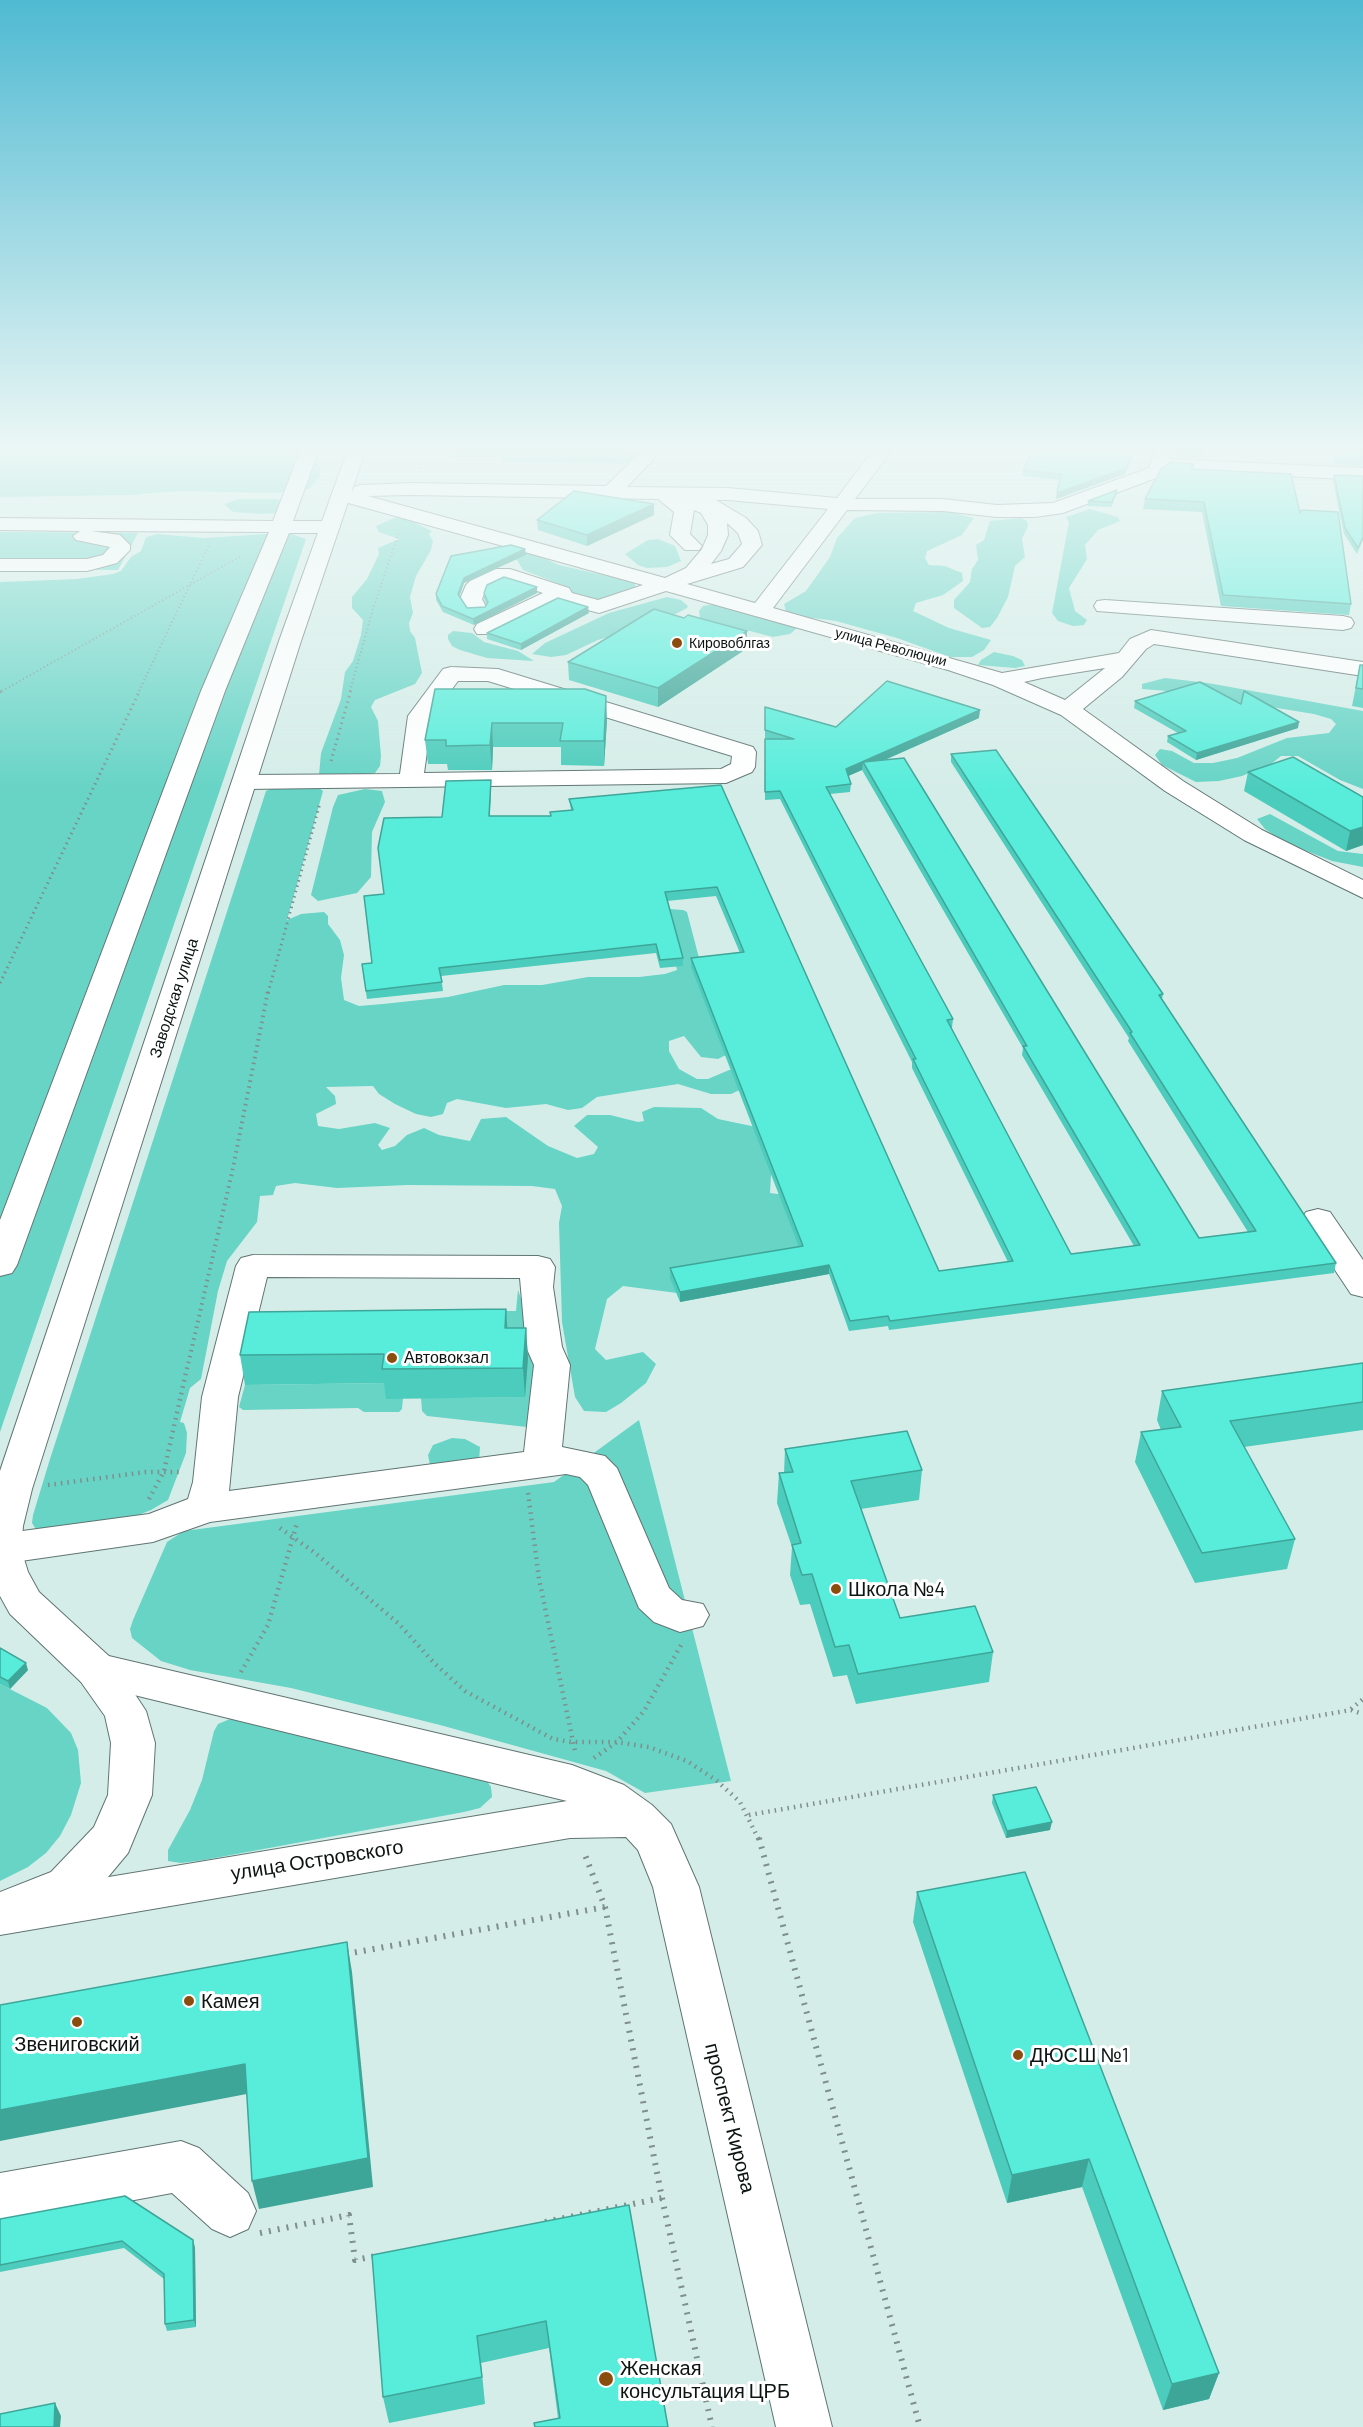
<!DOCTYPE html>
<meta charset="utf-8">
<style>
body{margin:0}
canvas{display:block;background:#d5ede8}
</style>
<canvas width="1363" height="2427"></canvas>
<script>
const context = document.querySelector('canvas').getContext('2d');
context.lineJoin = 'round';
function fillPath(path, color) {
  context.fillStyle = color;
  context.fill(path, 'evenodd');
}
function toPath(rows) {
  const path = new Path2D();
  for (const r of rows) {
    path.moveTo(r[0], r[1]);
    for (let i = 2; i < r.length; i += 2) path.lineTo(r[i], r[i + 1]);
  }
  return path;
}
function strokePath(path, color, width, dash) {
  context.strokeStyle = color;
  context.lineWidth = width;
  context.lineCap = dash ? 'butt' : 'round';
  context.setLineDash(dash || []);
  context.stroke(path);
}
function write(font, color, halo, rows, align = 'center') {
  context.font = font + ' Barlow,sans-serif';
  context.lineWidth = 6;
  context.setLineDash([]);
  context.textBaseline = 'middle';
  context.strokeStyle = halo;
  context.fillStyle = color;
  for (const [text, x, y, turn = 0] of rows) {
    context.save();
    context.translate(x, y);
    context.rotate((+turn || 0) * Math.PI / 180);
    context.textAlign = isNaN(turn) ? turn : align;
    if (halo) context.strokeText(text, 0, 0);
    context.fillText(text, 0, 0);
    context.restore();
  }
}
const green = toPath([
 [0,449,319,449,320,476,309,489,277,493,181,491,130,495,0,497],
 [239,499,276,499,286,502,281,513,260,514,233,512,224,504],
 [1090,509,1118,517,1120,521,1098,530,1085,545,1087,559,1069,588,1075,611,1087,620,1084,625,1073,626,1058,621,1052,613,1069,522,1066,517],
 [950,512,974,518,962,535,927,551,925,558,929,565,945,566,962,573,963,581,943,595,916,603,913,611,949,628,991,640,984,650,972,657,950,657,897,638,836,621,798,616,786,611,784,604,806,591,830,557,837,538,855,518,877,513],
 [394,518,405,518,432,531,429,534,433,541,431,550,416,576,410,597,413,613,409,623,410,631,415,638,422,673,415,684,375,700,371,707,378,721,381,756,380,766,375,773,356,776,319,775,321,753,341,699,345,672,353,661,361,635,363,620,352,608,352,597,367,579,379,554,378,548,399,539,379,532,376,526],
 [1021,518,1027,521,1028,526,1022,539,1025,557,1015,566,1008,597,997,618,990,627,982,628,954,608,954,600,970,582,972,569,978,560,976,545,984,540,990,521],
 [283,531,306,539,0,1432,0,582,77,579,113,574,121,571,131,557,141,551,146,537,157,534,204,538,282,533],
 [0,532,138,533,118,570,0,569],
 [658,539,675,546,681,561,667,567,647,568,638,565,625,554,648,540],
 [526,550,559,565,634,582,637,589,615,599,581,599,562,585,523,570,514,555],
 [667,597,681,600,688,606,687,608,662,621,598,640,566,655,551,657,532,654,545,643,609,613],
 [714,604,793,625,797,628,790,634,773,637,700,618,699,611,703,606],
 [453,631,472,633,484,642,518,651,534,661,487,658,460,650,452,646,448,639,448,635],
 [994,652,1013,656,1022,660,1025,666,1015,668,978,665,981,660],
 [1165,678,1208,683,1363,711,1363,789,1340,780,1298,756,1281,756,1271,764,1242,776,1219,781,1196,782,1162,765,1155,755,1160,749,1172,751,1194,763,1213,763,1237,758,1287,738,1329,733,1336,724,1331,719,1314,714,1228,700,1196,687,1167,691,1142,689,1142,684],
 [316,786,323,791,287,920,301,914,312,913,324,912,328,916,328,924,340,940,344,955,341,978,344,1000,359,1006,383,1004,448,997,504,985,542,985,588,977,639,977,665,974,677,970,666,921,669,909,683,910,687,912,699,958,732,1052,718,1059,701,1057,684,1036,669,1041,669,1051,679,1069,697,1079,708,1079,729,1070,745,1070,744,1088,731,1094,711,1094,678,1084,597,1097,582,1108,568,1110,546,1104,506,1108,457,1099,447,1103,443,1114,431,1117,416,1114,395,1104,379,1094,373,1086,326,1087,335,1096,336,1104,316,1114,318,1126,339,1129,375,1123,390,1128,378,1145,382,1150,395,1146,407,1135,424,1128,439,1135,470,1141,481,1119,506,1117,548,1146,577,1158,594,1154,598,1147,574,1126,587,1115,610,1115,638,1122,644,1121,642,1112,654,1107,701,1108,718,1119,761,1128,776,1163,771,1175,770,1193,793,1196,816,1245,677,1293,623,1286,607,1299,595,1349,606,1360,643,1352,656,1364,646,1383,621,1403,606,1412,584,1411,575,1397,562,1322,559,1223,562,1206,555,1189,532,1186,408,1185,337,1188,295,1183,276,1186,273,1195,260,1196,257,1222,227,1261,218,1291,201,1379,190,1388,180,1422,184,1423,187,1433,186,1453,168,1500,151,1510,110,1526,37,1531,32,1523,33,1515,50,1459,266,791,275,787],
 [365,789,382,791,385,802,372,832,371,877,357,893,318,901,311,895,333,807,338,795],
 [1270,814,1338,851,1363,854,1363,867,1332,861,1284,842,1265,829,1257,819],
 [518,1290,543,1362,527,1427,427,1416,422,1411,421,1398,525,1397,406,1311,516,1311],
 [387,1383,386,1398,403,1398,402,1409,399,1412,364,1412,358,1408,243,1410,239,1407,245,1385],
 [639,1420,731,1781,645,1793,606,1771,440,1725,291,1688,190,1670,161,1661,132,1638,130,1629,133,1620,167,1542,184,1531,554,1482],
 [452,1438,465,1439,480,1447,479,1461,430,1465,428,1455,433,1445],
 [0,1684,47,1708,71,1733,78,1750,81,1783,71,1815,60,1836,46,1853,28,1867,0,1881],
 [230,1719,486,1780,491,1787,492,1797,480,1808,464,1812,204,1860,181,1863,168,1861,168,1850,190,1810,202,1780,214,1731,218,1724]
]);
const pathFar4 = toPath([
 [421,469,425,449],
 [2,691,241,556],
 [139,691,209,545],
 [350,691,373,609,399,532]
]);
const pathFar3 = toPath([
 [0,692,4,690],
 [331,761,351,690],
 [0,983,140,690],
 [268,993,320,803]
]);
const pathFar2 = toPath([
 [187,1369,233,1168,268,991]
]);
const pathFar1 = toPath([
 [48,1485,146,1472,181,1472],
 [528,1493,539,1579,575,1751],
 [149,1499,164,1471,187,1368],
 [280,1528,314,1552,399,1624,434,1663,465,1691,553,1739,571,1742,617,1742,649,1747,687,1761,716,1780,740,1802,759,1840],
 [241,1672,268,1625,297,1523],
 [1351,1709,1363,1699],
 [594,1758,617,1742,644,1711,681,1645],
 [749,1815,1351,1710,1363,1714]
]);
const path = toPath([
 [759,1838,920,2427],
 [346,1954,605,1907],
 [662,2198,712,2427],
 [545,2222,662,2198,605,1907,584,1852],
 [260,2233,349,2215,355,2260,376,2256]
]);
const minor = toPath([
 [301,449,319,449,293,521,330,521,337,523,340,527,337,531,330,533,289,533,225,691,17,1265,12,1273,0,1276,0,1220,201,691,269,532,91,531,120,535,130,545,130,550,117,563,87,571,0,571,0,559,87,559,103,555,110,547,76,540,73,536,80,531,0,530,0,518,273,521,301,449],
 [644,449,663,449,627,487,728,488,837,498,874,449,893,449,855,499,943,499,997,505,1053,503,1149,468,1155,449,1173,449,1170,459,1363,468,1363,480,1167,470,1164,475,1063,513,1035,517,997,517,943,511,847,510,773,608,1002,673,1119,653,1130,639,1151,630,1363,662,1363,676,1154,644,1146,649,1122,677,1083,709,1183,781,1262,830,1363,880,1363,898,1244,840,1165,791,1061,715,993,685,948,670,666,591,599,613,558,602,493,634,477,634,474,629,477,624,543,593,504,580,486,589,482,599,486,607,483,612,467,612,460,599,466,585,470,581,496,569,510,569,569,588,572,593,598,600,643,585,334,499,331,495,341,489,352,492,354,487,361,485,409,483,606,486,644,449],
 [409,495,658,499,674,512,670,535,685,550,699,550,702,546,690,534,694,510,701,513,708,525,708,535,702,549,686,568,665,578,368,496,409,495],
 [716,500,728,500,828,509,755,603,687,584,743,567,762,545,758,531,746,518,716,500],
 [727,523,738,533,742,544,729,559,711,564,721,551,728,535,727,523],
 [1105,668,1065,700,1024,682,1042,678,1105,668],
 [1105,600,1343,616,1351,618,1354,623,1351,628,1343,630,1097,611,1094,606,1097,601,1105,600],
 [451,667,498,669,753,747,756,752,755,767,752,772,726,783,245,789,236,787,233,782,236,777,245,775,400,774,408,716,443,669,451,667],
 [458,681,488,681,732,756,731,764,721,769,424,773,432,716,458,681],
 [1318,1209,1330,1212,1363,1260,1363,1297,1351,1294,1301,1219,1306,1212,1318,1209],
 [253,1255,538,1256,550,1259,555,1267,553,1287,562,1347,570,1365,562,1447,605,1456,617,1468,669,1588,682,1600,703,1604,709,1615,703,1626,680,1632,654,1622,639,1608,588,1485,580,1477,566,1474,210,1522,153,1542,0,1564,0,1534,149,1514,188,1499,193,1482,202,1397,236,1266,241,1258,253,1255],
 [267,1277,520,1278,526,1347,534,1365,524,1452,229,1491,238,1397,267,1277],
 [96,1653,572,1765,624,1785,652,1805,671,1824,699,1887,832,2427,776,2427,653,1887,638,1850,626,1837,570,1838,0,1935,0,1895,567,1801,81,1682,75,1670,81,1658,96,1653],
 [181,2141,199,2148,248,2193,256,2211,248,2229,230,2237,212,2229,172,2193,0,2225,0,2173,181,2141]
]);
const major = toPath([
 [348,449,366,449,301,641,32,1489,23,1526,21,1549,28,1572,39,1592,111,1658,146,1711,155,1743,152,1795,128,1853,108,1877,83,1900,0,1932,0,1892,51,1872,94,1827,108,1795,111,1743,105,1716,81,1682,10,1614,0,1596,0,1471,279,641,348,449]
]);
const wall = toPath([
 [449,449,641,449,627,463,502,462,502,457,450,457],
 [1124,449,1123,450,1133,457,1125,474,1056,499,1060,480,1023,476,1023,470,1089,451],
 [1177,449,1206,449,1201,458,1176,457],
 [1363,449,1363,467,1333,464,1334,459],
 [1194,464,1194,469,1300,513,1351,604,1349,615,1221,606,1202,512,1143,509,1145,499],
 [1334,475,1363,476,1363,540,1357,554,1344,534,1333,481],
 [1116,495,1111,507,1088,506,1088,501],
 [654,515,587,546,538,530,537,520],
 [525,549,526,555,464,583,459,597,467,608,485,607,486,604,484,599,484,593,537,587,537,593,474,625,443,612,436,600,436,594],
 [589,613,521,650,487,639,487,633],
 [684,618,747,631,746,649,658,707,569,680,568,662],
 [1360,665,1363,665,1363,708,1352,706],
 [435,689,607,720,604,766,561,765,561,747,493,747,492,770,448,770,447,764,428,764,425,740],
 [1135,701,1241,704,1298,728,1196,760,1167,742,1168,736,1178,733,1134,708],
 [765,707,836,727,979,718,885,760,1199,1238,1248,1232,1128,1041,1129,1038,951,762,951,754,1163,994,1162,999,1336,1263,1334,1273,889,1330,888,1326,849,1331,829,1274,680,1302,670,1278,670,1268,799,1247,691,967,691,958,740,953,716,896,667,901,683,958,683,966,660,968,656,953,441,976,443,991,367,999,363,973,372,963,442,817,491,780,490,816,550,816,550,812,571,810,569,799,721,785,939,1271,1008,1262,912,1068,912,1062,780,799,765,800,765,739,767,739,765,738],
 [862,770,1023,1048,1022,1055,1134,1246,1071,1254,951,1028,952,1028,953,1019,830,794,850,792,851,784,848,776],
 [1248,772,1363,797,1363,845,1346,851,1244,791],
 [508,1328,526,1328,528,1358,525,1397,386,1399,384,1383,245,1385,240,1355],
 [1363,1363,1363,1430,1244,1447,1295,1539,1287,1569,1195,1583,1135,1462,1141,1432,1161,1430,1157,1420,1162,1391],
 [785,1449,922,1470,919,1500,861,1509,900,1618,993,1652,989,1682,856,1704,847,1675,833,1677,810,1604,800,1605,790,1575,792,1547,777,1503,779,1473,784,1473],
 [0,1648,28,1670,10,1689,0,1684],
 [993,1795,1050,1830,1006,1838,992,1803],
 [1025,1872,1219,2373,1209,2399,1163,2410,1082,2187,1007,2203,913,1922,917,1892],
 [629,2205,668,2427,558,2418,549,2348,481,2363,485,2404,389,2423,383,2397],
 [0,2219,193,2240,195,2248,196,2327,167,2331,165,2324,164,2279,124,2248,0,2272]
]);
const shadedWall = toPath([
 [626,449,641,449,627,463],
 [1203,449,1206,449,1201,458],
 [1134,451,1133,457,1125,474,1056,499,1057,493],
 [1117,490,1116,495,1111,507,1112,502],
 [654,504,654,515,587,546,587,535],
 [525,549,526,555,464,583,458,600,458,594,464,578],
 [537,587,537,593,474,625,473,619],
 [588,607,589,613,521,650,521,644],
 [747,631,746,649,658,707,658,688],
 [606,696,607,720,604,766,604,741],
 [980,710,979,718,866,768,863,762,862,770,846,777,846,769],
 [1299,722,1298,728,1196,760,1197,753],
 [492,723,493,747,492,770,490,745],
 [491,780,491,788,489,825,489,816],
 [1363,827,1363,845,1346,851,1350,831],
 [829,1265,829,1274,680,1302,680,1292],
 [506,1309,508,1338,505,1328],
 [526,1328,528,1358,525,1397,523,1368],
 [26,1663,28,1670,10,1689,8,1681],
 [1052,1822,1050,1830,1006,1838,1007,1831],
 [347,1942,352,1972,373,2187,259,2209,252,2181],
 [245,2064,252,2093,0,2141,0,2110],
 [1089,2159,1082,2187,1007,2203,1012,2175],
 [193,2240,195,2248,196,2327,194,2320],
 [1219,2373,1209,2399,1163,2410,1172,2384],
 [55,2403,61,2416,60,2427,54,2427]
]);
const building = toPath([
 [1034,449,1065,449,1089,451,1091,449,1121,449,1134,451,1126,468,1057,493,1061,474,1023,470,1034,449],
 [1340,449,1363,449,1363,461,1334,459,1340,449],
 [1170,462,1194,464,1191,469,1291,474,1300,513,1302,510,1338,512,1351,604,1223,595,1204,502,1145,499,1161,469,1170,462],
 [1334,475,1363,476,1363,537,1358,548,1345,528,1334,475],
 [1117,490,1112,502,1088,501,1117,490],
 [574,491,654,504,587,535,537,520,574,491],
 [511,545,525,549,464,578,458,594,467,608,485,607,488,602,484,593,487,585,504,577,537,587,473,619,442,606,436,594,451,556,511,545],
 [558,598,588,607,521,644,487,633,558,598],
 [654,609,684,618,688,615,747,631,658,688,568,662,654,609],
 [1360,665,1363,665,1363,689,1356,688,1360,665],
 [887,681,980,710,846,769,851,784,826,787,953,1019,947,1020,1071,1254,1140,1245,1023,1046,1027,1046,863,762,904,758,1199,1238,1256,1231,1130,1033,1132,1032,951,754,996,750,1163,994,1159,995,1336,1263,890,1321,888,1316,850,1321,829,1265,680,1292,670,1268,803,1246,691,958,744,952,717,887,665,892,683,958,660,960,656,944,439,968,442,982,366,991,362,964,372,963,364,896,384,894,378,848,384,818,442,817,446,781,491,780,489,816,551,816,550,812,573,810,569,799,721,785,939,1271,1013,1261,913,1059,916,1059,780,791,765,792,765,739,794,739,765,730,765,707,836,727,887,681],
 [1200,682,1241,704,1244,691,1299,722,1197,753,1168,736,1186,731,1135,701,1200,682],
 [435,689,585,689,606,696,604,741,560,741,563,723,492,723,490,745,446,746,446,740,425,740,435,689],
 [1293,757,1363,797,1363,827,1350,831,1248,772,1293,757],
 [506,1309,505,1328,526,1328,523,1368,382,1369,384,1354,240,1355,249,1312,506,1309],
 [1363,1363,1363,1402,1230,1421,1295,1539,1202,1553,1141,1432,1181,1427,1162,1391,1363,1363],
 [907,1431,922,1470,851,1481,900,1618,975,1606,993,1652,858,1674,849,1645,835,1647,812,1574,802,1575,792,1545,801,1543,779,1473,793,1472,785,1449,907,1431],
 [0,1648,26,1663,8,1681,0,1677,0,1648],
 [1036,1787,1052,1822,1007,1831,993,1795,1036,1787],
 [1025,1872,1219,2373,1172,2384,1089,2159,1012,2175,917,1892,1025,1872],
 [347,1942,368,2158,252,2181,245,2064,0,2110,0,2005,347,1942],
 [125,2196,193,2240,194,2320,165,2324,164,2274,122,2241,0,2265,0,2219,125,2196],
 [629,2205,668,2427,535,2427,534,2423,560,2418,546,2321,477,2336,482,2377,383,2397,372,2255,629,2205],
 [55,2403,54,2427,0,2427,0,2414,55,2403]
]);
const markers = [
 [677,643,6,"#8a4d0e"],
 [392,1358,6,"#8a4d0e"],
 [836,1589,6,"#8a4d0e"],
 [189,2001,6,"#8a4d0e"],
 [77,2022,6,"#8a4d0e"],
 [1018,2055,6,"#8a4d0e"],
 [606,2379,8,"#8a4d0e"]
];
const farPoinames = [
 ["Кировоблгаз",689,643]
];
const farStreetnames = [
 ["улица Революции",891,647,15]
];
const streetNames = [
 ["Заводская улица",174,998,-72]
];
const poiNames = [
 ["Автовокзал",404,1358]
];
const nearPoinames = [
 ["Школа №4",848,1589],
 ["Камея",201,2001],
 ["Звениговский",77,2044,"center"],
 ["ДЮСШ №1",1030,2055],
 ["Женская",620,2368],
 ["консультация ЦРБ",620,2391]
];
const nearStreetnames = [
 ["улица Островского",317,1860,-9],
 ["проспект Кирова",730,2118,76]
];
fillPath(green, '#67d4c6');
strokePath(minor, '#607572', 2);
strokePath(major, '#607572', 2);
strokePath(pathFar4, '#7e8f8c', 2, [1, 3]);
strokePath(pathFar3, '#7e8f8c', 3, [1.5, 4]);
strokePath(pathFar2, '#7e8f8c', 4, [1.5, 4.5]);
strokePath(pathFar1, '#7e8f8c', 4.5, [1.5, 5]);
strokePath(path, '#7e8f8c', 6, [2, 7]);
fillPath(minor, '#fff');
fillPath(major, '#fff');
fillPath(wall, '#4cccbc');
fillPath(shadedWall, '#3ea699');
fillPath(building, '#58eddb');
strokePath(building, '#3ea699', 1.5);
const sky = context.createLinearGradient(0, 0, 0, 789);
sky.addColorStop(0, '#4fbad2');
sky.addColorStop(0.57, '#ecf7f5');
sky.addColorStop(1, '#ecf7f500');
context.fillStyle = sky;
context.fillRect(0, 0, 1363, 789);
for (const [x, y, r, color] of markers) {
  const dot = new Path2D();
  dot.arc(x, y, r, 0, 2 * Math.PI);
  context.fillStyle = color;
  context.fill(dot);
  strokePath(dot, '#fff', 2);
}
write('14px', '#0c1513', '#fff', farPoinames, 'left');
write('14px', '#0c1513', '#fff', farStreetnames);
write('16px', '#0c1513', '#fff', streetNames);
write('16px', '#0c1513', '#fff', poiNames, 'left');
write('20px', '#0c1513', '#fff', nearPoinames, 'left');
write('20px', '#0c1513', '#fff', nearStreetnames);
</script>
